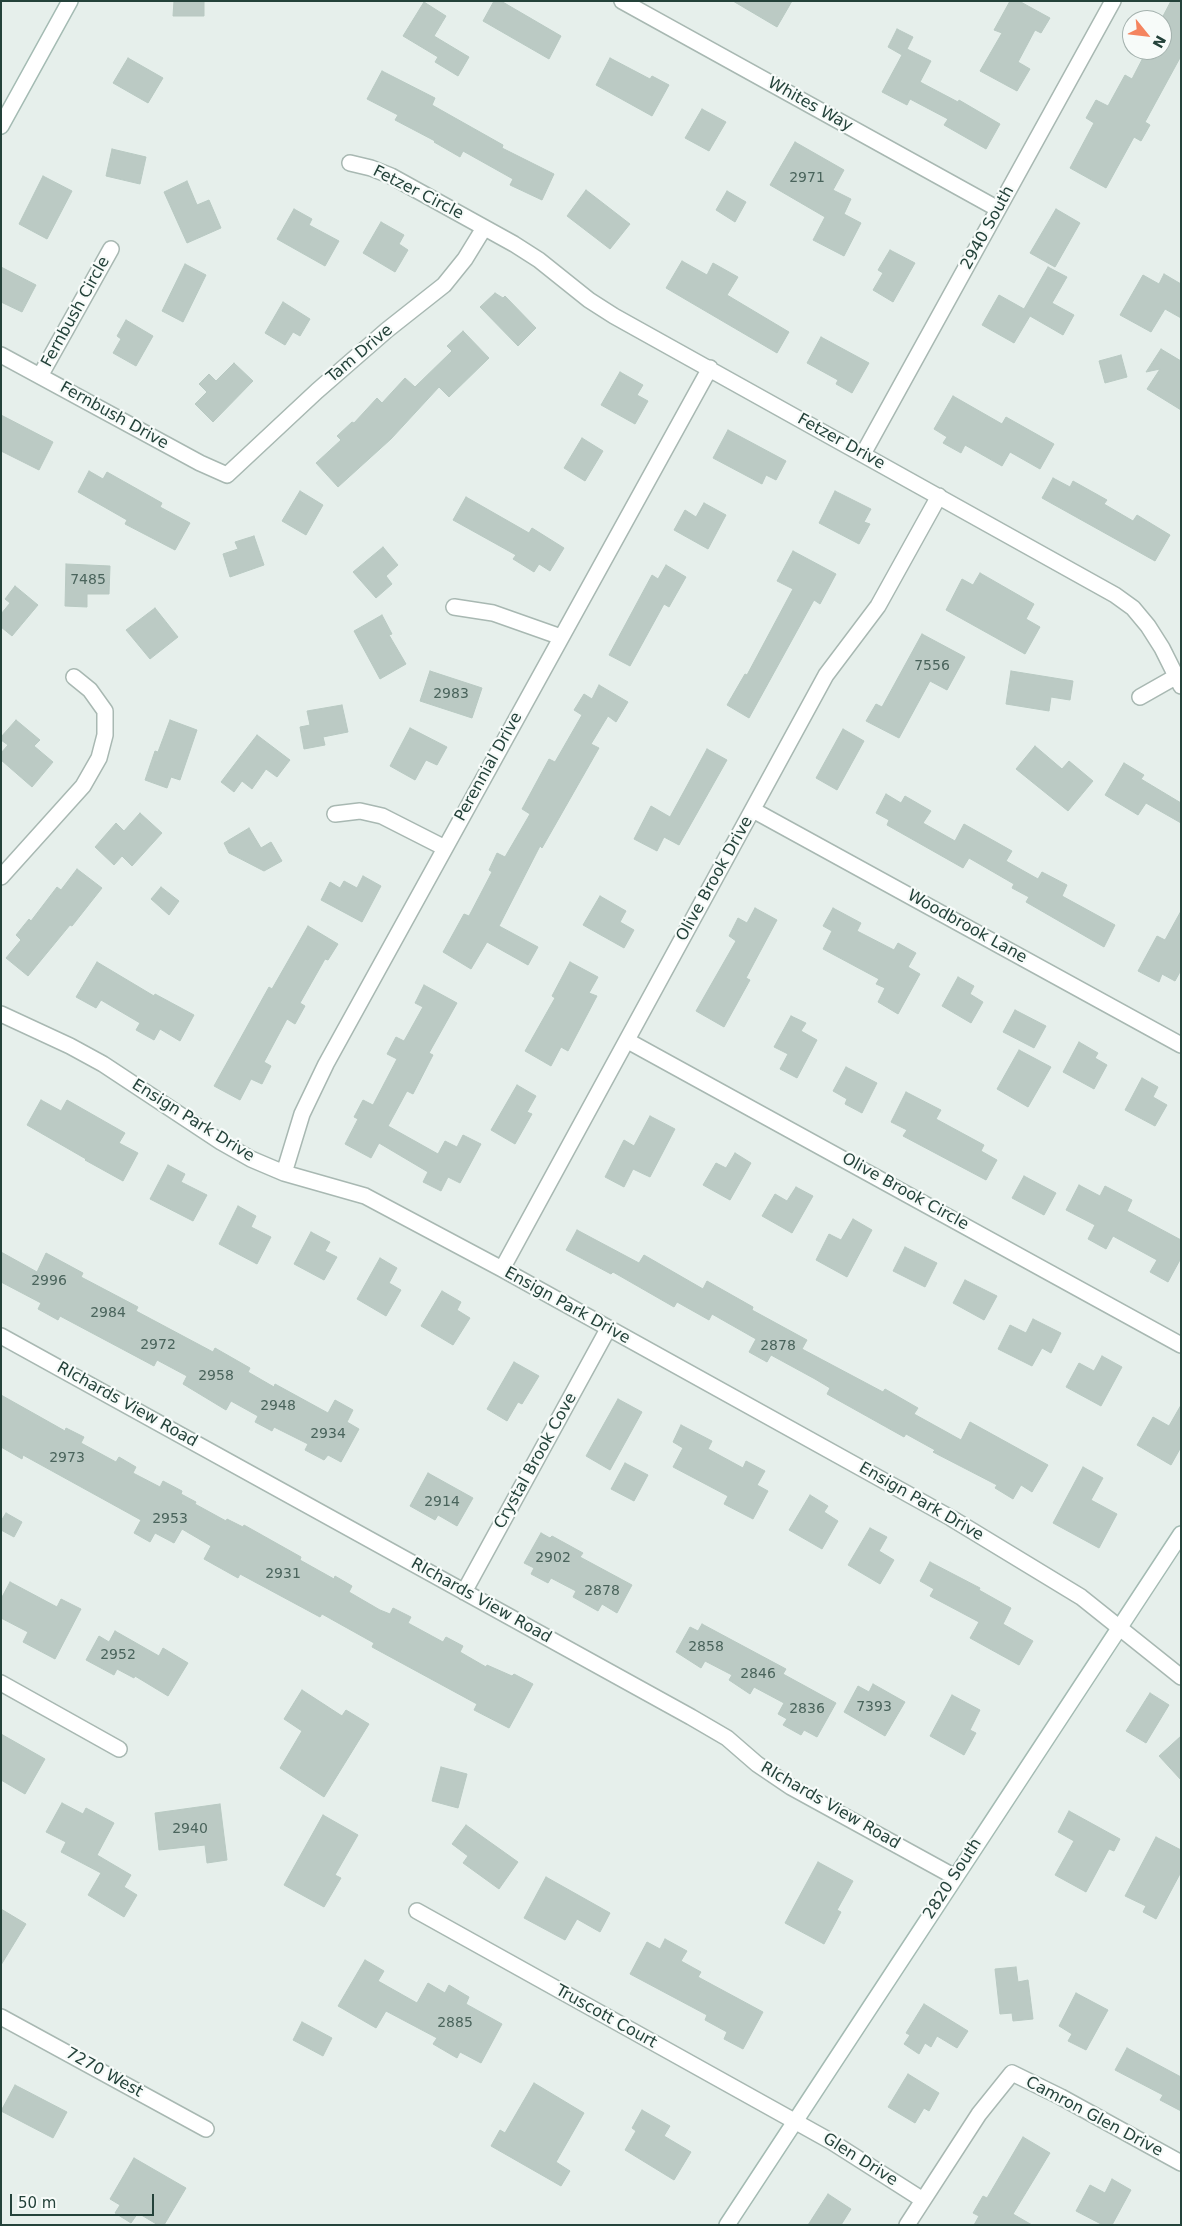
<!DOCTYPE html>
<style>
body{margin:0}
#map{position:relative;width:1182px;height:2226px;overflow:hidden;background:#e6efeb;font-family:"DejaVu Sans",sans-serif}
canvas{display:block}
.frame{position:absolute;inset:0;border:2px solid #24423a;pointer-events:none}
.north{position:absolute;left:1122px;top:10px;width:50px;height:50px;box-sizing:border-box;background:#f7fbf9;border:1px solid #a3b1ad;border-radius:50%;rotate:119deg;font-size:14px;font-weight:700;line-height:20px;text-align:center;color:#24423a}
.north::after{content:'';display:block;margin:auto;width:18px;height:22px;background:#f4845f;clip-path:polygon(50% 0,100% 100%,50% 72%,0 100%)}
.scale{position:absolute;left:10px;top:2194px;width:144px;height:22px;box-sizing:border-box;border:2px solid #24423a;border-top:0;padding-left:6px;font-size:15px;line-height:18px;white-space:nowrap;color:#24423a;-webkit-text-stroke:4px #f7fbf9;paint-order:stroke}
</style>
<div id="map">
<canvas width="1182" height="2226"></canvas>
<div class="frame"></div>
<div class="north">N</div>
<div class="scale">50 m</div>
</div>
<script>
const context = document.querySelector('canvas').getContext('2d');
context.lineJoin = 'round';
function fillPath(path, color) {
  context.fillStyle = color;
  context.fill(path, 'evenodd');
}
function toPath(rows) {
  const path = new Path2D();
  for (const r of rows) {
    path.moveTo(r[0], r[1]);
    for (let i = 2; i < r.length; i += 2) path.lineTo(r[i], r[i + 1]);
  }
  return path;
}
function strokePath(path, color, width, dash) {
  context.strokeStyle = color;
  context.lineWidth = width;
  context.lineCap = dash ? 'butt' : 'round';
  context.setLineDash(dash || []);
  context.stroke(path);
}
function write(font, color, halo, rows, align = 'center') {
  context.font = font + ' "DejaVu Sans",sans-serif';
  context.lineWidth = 4.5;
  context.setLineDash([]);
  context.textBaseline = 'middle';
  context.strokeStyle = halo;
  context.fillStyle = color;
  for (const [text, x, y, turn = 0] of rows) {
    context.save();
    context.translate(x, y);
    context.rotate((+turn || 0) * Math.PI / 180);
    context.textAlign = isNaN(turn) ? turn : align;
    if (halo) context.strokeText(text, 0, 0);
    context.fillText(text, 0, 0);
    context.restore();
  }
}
const building = toPath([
 [174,1,204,1,204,16,173,16,174,1],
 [494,1,501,1,561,36,549,59,483,21,494,1],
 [733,1,792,1,777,27,733,1],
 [1010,1,1019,1,1050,18,1041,33,1035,30,1018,62,1030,69,1017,91,980,71,1002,33,994,30,1010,1],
 [1171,1,1181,1,1181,56,1145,122,1150,125,1141,141,1134,137,1106,188,1070,168,1094,123,1086,118,1096,100,1108,106,1125,75,1132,79,1147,50,1162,50,1162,18,1171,1],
 [424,2,446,16,434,36,469,57,458,76,435,62,438,57,403,36,424,2],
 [897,29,913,37,907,49,931,61,920,82,958,102,959,100,1000,124,986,149,944,125,948,119,910,99,907,105,882,92,902,55,888,47,897,29],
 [128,58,163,78,148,103,113,83,128,58],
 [610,58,650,79,652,76,669,85,652,116,596,85,610,58],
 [382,71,435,98,432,105,503,145,502,148,554,174,542,200,510,185,513,179,463,151,460,157,434,142,435,141,395,120,398,115,367,99,382,71],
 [702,109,726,122,709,151,685,138,702,109],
 [795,142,844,170,833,190,851,199,844,214,861,223,844,256,813,240,825,217,770,185,795,142],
 [112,149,146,157,140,184,106,176,112,149],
 [43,176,72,191,47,239,19,224,43,176],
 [187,181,197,205,209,200,221,228,187,243,164,192,187,181],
 [586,190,630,224,610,249,567,216,586,190],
 [727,191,746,202,735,222,716,210,727,191],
 [294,209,312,219,309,225,339,241,325,266,277,239,294,209],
 [1056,209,1080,223,1055,267,1030,253,1056,209],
 [381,222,404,235,399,244,408,250,395,272,363,253,381,222],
 [890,250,915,263,893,302,873,290,883,273,878,270,890,250],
 [682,261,707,275,713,263,738,277,727,295,789,332,777,353,666,288,682,261],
 [185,264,206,275,183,322,162,311,185,264],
 [1,267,36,285,22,312,1,302,1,267],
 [1048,267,1067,277,1052,303,1074,315,1063,335,1030,316,1014,343,982,325,999,295,1024,309,1048,267],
 [1164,274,1181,284,1181,318,1165,309,1151,332,1120,315,1143,275,1159,284,1164,274],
 [495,293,503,298,505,296,536,328,518,346,480,307,495,293],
 [283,302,310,319,300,336,293,332,285,345,265,333,283,302],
 [126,320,153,336,136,366,113,353,121,339,117,336,126,320],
 [463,331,489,358,449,397,439,387,391,439,338,487,316,463,341,440,337,436,352,422,354,423,377,398,382,403,405,378,415,387,452,351,447,346,463,331],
 [821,337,869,363,852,393,836,384,838,380,807,363,821,337],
 [1161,349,1181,361,1181,410,1147,389,1160,369,1146,372,1161,349],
 [1121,355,1127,377,1105,383,1099,361,1121,355],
 [234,363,253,381,213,422,195,404,207,392,199,384,209,374,216,381,234,363],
 [620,372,643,385,637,395,648,401,635,424,601,405,620,372],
 [953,396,1002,424,1006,417,1054,444,1040,469,1010,452,1002,466,965,445,961,453,943,443,947,437,934,429,953,396],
 [1,415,53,442,39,470,1,451,1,415],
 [728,430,786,461,776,480,766,475,762,484,713,458,728,430],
 [582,438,603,451,585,481,564,468,582,438],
 [89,471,103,479,107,472,162,503,160,507,190,523,175,550,125,524,127,520,78,492,89,471],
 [1053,478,1070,487,1073,481,1107,500,1104,504,1133,521,1137,515,1170,535,1155,561,1042,498,1053,478],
 [300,491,323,505,306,535,282,521,300,491],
 [835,491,871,509,864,522,870,524,859,544,819,523,835,491],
 [466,497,529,533,532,528,564,548,550,571,539,564,534,572,513,559,516,555,453,520,466,497],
 [704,503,726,515,708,549,674,530,685,510,696,517,704,503],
 [254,536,264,565,230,577,223,554,238,549,235,542,254,536],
 [383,547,398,565,386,576,392,584,376,598,353,572,383,547],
 [793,551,836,574,820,604,814,600,749,718,727,705,745,674,747,675,793,589,777,581,793,551],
 [66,564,110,566,109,594,87,594,87,607,65,606,66,564],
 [666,565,686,577,669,607,664,604,630,666,609,655,652,575,658,579,666,565],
 [980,573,1034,604,1026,619,1040,627,1025,654,946,610,962,579,973,585,980,573],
 [15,586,38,605,12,636,1,627,1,614,10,603,5,599,15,586],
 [155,608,178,637,150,659,126,630,155,608],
 [382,615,392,634,389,635,406,664,380,679,354,631,382,615],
 [922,634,965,657,947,690,930,681,899,738,866,721,876,704,882,707,922,634],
 [430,671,482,688,472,718,420,701,430,671],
 [1011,671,1073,681,1070,700,1051,697,1049,711,1006,704,1011,671],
 [599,685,628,702,616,722,608,716,591,744,599,748,542,848,540,846,499,926,538,947,528,965,487,942,471,969,443,952,464,914,469,916,492,872,489,870,497,853,505,857,530,814,522,809,549,759,555,762,582,715,574,710,584,694,592,699,599,685],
 [342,705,348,732,323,737,325,745,304,749,300,727,310,725,307,711,342,705],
 [16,720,40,740,34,746,53,762,32,787,1,760,1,753,8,745,1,740,1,737,16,720],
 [170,720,197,730,180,780,171,777,167,788,145,780,155,751,158,752,170,720],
 [410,728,447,747,437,765,426,760,415,780,390,766,410,728],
 [843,729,864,741,837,790,816,778,843,729],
 [257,735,290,760,277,777,266,769,252,789,242,781,234,792,221,782,257,735],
 [1035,746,1062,769,1069,761,1093,781,1068,811,1016,769,1035,746],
 [707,749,727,760,679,845,664,837,657,851,634,839,651,806,670,817,707,749],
 [1124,763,1144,775,1141,779,1181,803,1181,823,1146,803,1138,815,1105,795,1124,763],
 [886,794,901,803,905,796,931,811,923,823,955,841,964,824,1012,851,1006,861,1038,879,1042,872,1067,885,1062,896,1115,925,1104,947,1026,902,1029,897,1012,888,1014,884,969,858,963,868,887,825,889,820,876,813,886,794],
 [140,813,162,833,132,866,122,856,114,865,95,847,116,823,124,831,140,813],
 [249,828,261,848,271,842,282,861,264,871,229,853,224,843,249,828],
 [77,869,102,888,72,926,70,925,28,976,6,958,21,940,16,935,29,919,31,921,57,887,61,890,77,869],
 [363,876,381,886,362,922,321,900,330,882,340,888,344,881,357,888,363,876],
 [161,887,179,901,169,915,151,899,161,887],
 [600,896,626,911,620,922,634,930,624,948,583,925,600,896],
 [755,908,777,920,746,978,750,980,724,1027,696,1011,736,941,729,936,738,918,747,923,755,908],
 [833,908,861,923,857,931,894,950,898,943,916,953,908,967,920,974,898,1014,878,1002,885,988,876,984,879,979,823,949,832,931,823,926,833,908],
 [1181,911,1181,970,1175,981,1162,974,1159,982,1138,971,1157,936,1165,940,1181,911],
 [308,926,338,944,328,960,325,959,300,1003,305,1006,295,1024,287,1019,264,1062,271,1066,262,1084,251,1079,240,1100,214,1086,269,987,272,989,308,926],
 [97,962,154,996,155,994,194,1015,180,1041,160,1029,154,1040,136,1030,140,1023,101,1000,96,1008,76,997,97,962],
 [570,962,598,977,589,993,597,996,568,1051,561,1047,551,1066,525,1051,555,998,552,996,570,962],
 [958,977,974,986,970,994,983,1002,971,1023,942,1006,958,977],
 [424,985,457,1003,429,1053,433,1055,413,1094,407,1091,388,1126,438,1154,445,1141,457,1147,463,1135,481,1144,460,1183,448,1177,441,1191,423,1182,428,1172,379,1143,371,1158,345,1144,358,1119,354,1117,363,1100,373,1105,397,1059,387,1054,396,1037,404,1041,423,1007,415,1003,424,985],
 [1015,1010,1046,1026,1034,1048,1003,1032,1015,1010],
 [791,1016,806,1023,801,1031,817,1040,797,1078,780,1069,788,1054,774,1047,791,1016],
 [1079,1042,1098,1053,1095,1058,1107,1065,1094,1089,1063,1072,1079,1042],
 [1019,1050,1051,1067,1028,1107,997,1089,1019,1050],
 [846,1067,877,1083,862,1113,845,1104,847,1099,833,1091,846,1067],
 [1142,1078,1158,1087,1153,1097,1167,1105,1155,1126,1125,1110,1142,1078],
 [517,1085,536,1096,527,1112,532,1114,515,1144,491,1130,517,1085],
 [906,1092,941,1110,936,1119,984,1145,981,1151,997,1160,986,1180,903,1136,907,1130,891,1122,906,1092],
 [41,1100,61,1111,67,1100,125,1133,119,1143,138,1153,123,1181,85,1160,86,1159,27,1125,41,1100],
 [650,1116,675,1129,650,1177,633,1169,624,1187,605,1177,624,1140,634,1146,650,1116],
 [735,1153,751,1163,730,1200,703,1185,716,1163,726,1168,735,1153],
 [168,1165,185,1174,181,1182,207,1195,193,1221,150,1199,168,1165],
 [1024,1176,1056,1193,1044,1215,1012,1198,1024,1176],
 [1079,1185,1100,1196,1105,1186,1132,1200,1127,1211,1181,1240,1181,1258,1168,1282,1150,1272,1157,1260,1113,1236,1106,1249,1088,1239,1095,1225,1066,1210,1079,1185],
 [796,1187,813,1196,792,1233,762,1216,775,1194,787,1201,796,1187],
 [238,1206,256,1216,251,1227,271,1237,257,1264,219,1244,238,1206],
 [853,1219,872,1230,847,1277,816,1260,829,1234,841,1240,853,1219],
 [577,1230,639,1263,644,1255,703,1289,707,1281,753,1307,752,1310,807,1340,802,1349,883,1392,885,1389,918,1408,914,1414,961,1440,970,1422,1048,1465,1032,1492,1021,1485,1013,1499,995,1488,997,1485,933,1452,935,1450,906,1434,904,1437,827,1394,830,1388,815,1379,771,1355,767,1362,749,1352,756,1339,712,1314,709,1320,677,1302,674,1307,613,1272,611,1274,566,1250,577,1230],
 [311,1232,330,1242,325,1251,337,1257,324,1280,294,1264,311,1232],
 [905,1247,937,1263,925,1287,893,1271,905,1247],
 [1,1252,37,1272,46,1253,83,1273,81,1277,138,1307,136,1311,213,1352,215,1348,250,1368,248,1372,274,1387,275,1384,328,1413,335,1400,353,1410,347,1422,359,1429,341,1462,328,1455,324,1460,305,1450,308,1444,274,1427,272,1431,255,1422,258,1416,231,1401,226,1410,183,1384,187,1376,157,1360,154,1366,60,1316,58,1320,38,1309,41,1303,1,1282,1,1252],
 [380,1258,397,1268,389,1283,401,1290,386,1316,357,1299,380,1258],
 [965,1280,997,1296,984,1320,953,1303,965,1280],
 [442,1291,461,1302,457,1310,470,1318,453,1345,421,1326,442,1291],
 [1033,1319,1061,1333,1051,1353,1042,1348,1032,1366,998,1349,1010,1325,1026,1333,1033,1319],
 [1102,1356,1122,1367,1101,1406,1066,1387,1079,1363,1094,1371,1102,1356],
 [514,1362,539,1376,522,1404,518,1402,507,1421,487,1409,514,1362],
 [1,1395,65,1431,66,1428,84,1437,81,1443,116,1462,119,1457,136,1467,133,1473,160,1487,163,1481,182,1491,181,1494,196,1502,195,1504,226,1521,227,1519,243,1527,244,1525,301,1557,300,1560,334,1579,335,1576,352,1586,349,1592,380,1610,390,1614,393,1608,411,1617,408,1623,443,1642,446,1637,463,1646,460,1652,486,1667,487,1665,512,1676,514,1674,533,1684,509,1728,474,1710,477,1704,372,1647,374,1643,322,1614,320,1617,240,1574,238,1578,204,1559,211,1546,182,1529,174,1543,155,1533,150,1542,134,1533,141,1520,23,1455,22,1459,1,1447,1,1395],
 [618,1399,642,1412,610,1470,586,1456,618,1399],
 [1181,1405,1181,1447,1171,1465,1137,1445,1153,1417,1169,1426,1181,1405],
 [681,1425,712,1441,708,1449,743,1468,746,1461,765,1471,757,1485,768,1491,753,1519,724,1504,728,1496,673,1467,683,1448,673,1442,681,1425],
 [625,1463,648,1475,634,1501,611,1489,625,1463],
 [1083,1467,1103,1478,1091,1500,1117,1514,1099,1548,1053,1523,1083,1467],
 [428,1473,473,1498,457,1526,438,1515,435,1520,410,1506,428,1473],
 [810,1495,828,1506,824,1512,838,1521,822,1549,789,1530,810,1495],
 [6,1513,22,1522,14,1537,1,1530,1,1521,6,1513],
 [870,1528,887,1537,879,1551,894,1560,880,1584,848,1565,870,1528],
 [541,1533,550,1538,552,1536,583,1553,580,1557,632,1585,617,1613,602,1604,598,1611,573,1597,576,1591,551,1578,548,1583,531,1574,534,1568,524,1563,541,1533],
 [930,1562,980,1588,979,1590,1011,1608,1003,1624,1033,1641,1019,1665,970,1638,979,1622,930,1596,934,1589,920,1581,930,1562],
 [10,1582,57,1607,61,1599,81,1609,55,1659,23,1642,28,1632,1,1618,1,1599,10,1582],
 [702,1624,786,1669,783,1674,836,1703,817,1737,804,1730,801,1735,783,1725,787,1719,778,1714,784,1703,754,1687,750,1694,729,1680,732,1675,705,1661,701,1668,676,1652,690,1627,698,1631,702,1624],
 [115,1631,159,1656,163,1648,188,1663,168,1696,135,1676,134,1678,117,1669,114,1675,86,1660,99,1636,109,1642,115,1631],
 [873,1684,905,1702,885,1736,844,1712,858,1686,869,1692,873,1684],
 [302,1690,342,1716,346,1710,369,1724,324,1797,280,1768,302,1731,284,1719,302,1690],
 [1150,1693,1169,1705,1146,1743,1126,1731,1150,1693],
 [952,1695,980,1710,970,1730,976,1733,964,1755,930,1736,952,1695],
 [1,1734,45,1759,25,1794,1,1780,1,1734],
 [1181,1736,1181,1780,1159,1756,1181,1736],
 [441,1767,467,1774,458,1808,432,1801,441,1767],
 [62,1803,83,1814,86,1808,114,1823,97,1855,131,1875,124,1887,137,1895,124,1917,88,1895,101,1873,61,1852,66,1842,46,1832,62,1803],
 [220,1804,227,1860,207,1863,205,1845,159,1850,155,1813,220,1804],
 [1069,1811,1120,1839,1114,1851,1109,1849,1086,1892,1055,1875,1074,1841,1058,1832,1069,1811],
 [323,1815,358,1835,335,1875,341,1878,324,1907,284,1885,323,1815],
 [466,1825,518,1862,499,1889,463,1863,468,1856,452,1844,466,1825],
 [1156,1837,1181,1850,1181,1872,1156,1919,1143,1912,1146,1906,1125,1896,1156,1837],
 [818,1862,853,1881,837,1910,841,1912,824,1944,785,1923,818,1862],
 [546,1877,610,1913,600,1932,577,1919,565,1940,524,1918,546,1877],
 [1,1909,26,1924,1,1965,1,1909],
 [665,1939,687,1951,681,1961,701,1972,698,1977,763,2012,743,2049,724,2039,727,2032,705,2020,707,2015,630,1974,647,1942,660,1949,665,1939],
 [365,1960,384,1971,378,1981,417,2003,428,1983,445,1993,449,1985,469,1997,466,2004,502,2024,481,2063,460,2052,457,2058,433,2044,437,2038,386,2011,376,2028,338,2006,365,1960],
 [1016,1967,1018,1982,1028,1980,1033,2019,1013,2021,1012,2013,1000,2014,995,1969,1016,1967],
 [1076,1993,1108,2010,1086,2050,1068,2041,1072,2034,1059,2026,1076,1993],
 [924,2004,968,2031,957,2048,937,2036,931,2047,925,2043,919,2054,904,2044,910,2035,906,2033,924,2004],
 [302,2022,332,2038,323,2056,293,2040,302,2022],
 [1127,2048,1181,2077,1181,2111,1160,2100,1163,2095,1115,2070,1127,2048],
 [908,2074,939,2093,929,2111,924,2108,915,2123,888,2107,908,2074],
 [534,2083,584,2113,556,2162,570,2171,561,2186,491,2146,500,2130,505,2133,534,2083],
 [15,2085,67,2112,53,2138,1,2111,15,2085],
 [642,2110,670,2126,664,2136,691,2152,674,2180,625,2150,636,2131,632,2128,642,2110],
 [1023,2137,1050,2153,1013,2214,1032,2225,974,2225,979,2216,973,2213,983,2196,987,2198,1023,2137],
 [134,2158,186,2188,164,2225,158,2225,138,2213,131,2223,115,2213,120,2205,110,2199,134,2158],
 [1112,2179,1131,2190,1112,2225,1103,2225,1076,2211,1090,2185,1105,2193,1112,2179],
 [828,2194,851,2209,841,2225,808,2225,828,2194]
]);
const street = toPath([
 [622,1,998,209],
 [350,163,371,168,391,176,514,244,539,260,589,300,614,316,1115,595,1133,608,1148,626,1162,648,1181,686],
 [1,355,200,463,227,475,317,391,387,330,444,285,465,259,484,228],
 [40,376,111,249],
 [863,454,1113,1],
 [454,607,493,613,561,637],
 [1140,697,1177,676],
 [753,810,1181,1045],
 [335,814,360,811,382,816,445,848],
 [1,877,83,786,99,758,105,735,105,711,90,690,74,677],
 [1,1014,70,1046,103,1064,221,1142,251,1159,284,1173,365,1196,502,1269,951,1518,1081,1597,1181,1677],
 [628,1041,1181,1345],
 [284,1173,302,1114,326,1064,710,368],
 [502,1269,826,675,878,606,939,496],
 [1,1336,691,1717,727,1738,757,1764,791,1787,955,1877],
 [464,1592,608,1329],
 [1,1683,119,1749],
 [417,1911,832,2142,923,2200],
 [1,2017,206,2129],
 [907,2225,979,2114,1012,2073,1061,2097,1181,2163]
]);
const secondary = toPath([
 [1,126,70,1],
 [727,2225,1181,1534]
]);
const numberNames = [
 ["2971",807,178],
 ["7485",88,580],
 ["7556",932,666],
 ["2983",451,694],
 ["2996",49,1281],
 ["2984",108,1313],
 ["2972",158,1345],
 ["2878",778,1346],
 ["2958",216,1376],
 ["2948",278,1406],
 ["2934",328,1434],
 ["2973",67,1458],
 ["2914",442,1502],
 ["2953",170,1519],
 ["2902",553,1558],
 ["2931",283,1574],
 ["2878",602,1591],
 ["2858",706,1647],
 ["2952",118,1655],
 ["2846",758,1674],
 ["7393",874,1707],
 ["2836",807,1709],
 ["2940",190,1829],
 ["2885",455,2023]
];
const streetNames = [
 ["Whites Way",810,105,29],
 ["Fetzer Circle",418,193,27],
 ["2940 South",988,228,-61],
 ["Fernbush Circle",76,312,-61],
 ["Tam Drive",360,354,-40],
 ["Fernbush Drive",114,416,29],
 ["Fetzer Drive",841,442,29],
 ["Perennial Drive",489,767,-61],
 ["Olive Brook Drive",715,879,-61],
 ["Woodbrook Lane",967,927,29],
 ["Ensign Park Drive",193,1121,32],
 ["Olive Brook Circle",905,1192,29],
 ["Ensign Park Drive",567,1306,29],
 ["RIchards View Road",127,1405,29],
 ["Crystal Brook Cove",536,1461,-61],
 ["Ensign Park Drive",921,1502,30],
 ["RIchards View Road",481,1601,29],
 ["RIchards View Road",830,1806,30],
 ["2820 South",953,1879,-57],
 ["Truscott Court",606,2017,29],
 ["7270 West",104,2073,29],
 ["Camron Glen Drive",1094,2117,28],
 ["Glen Drive",860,2160,32]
];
fillPath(building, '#bbcac4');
strokePath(building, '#b8c9c2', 1);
strokePath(street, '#a8b8b2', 18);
strokePath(secondary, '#a4bbb3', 18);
strokePath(street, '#fff', 15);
strokePath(secondary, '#fff', 15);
write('14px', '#4a645c', null, numberNames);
write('16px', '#24423a', '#f7fbf9', streetNames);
</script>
